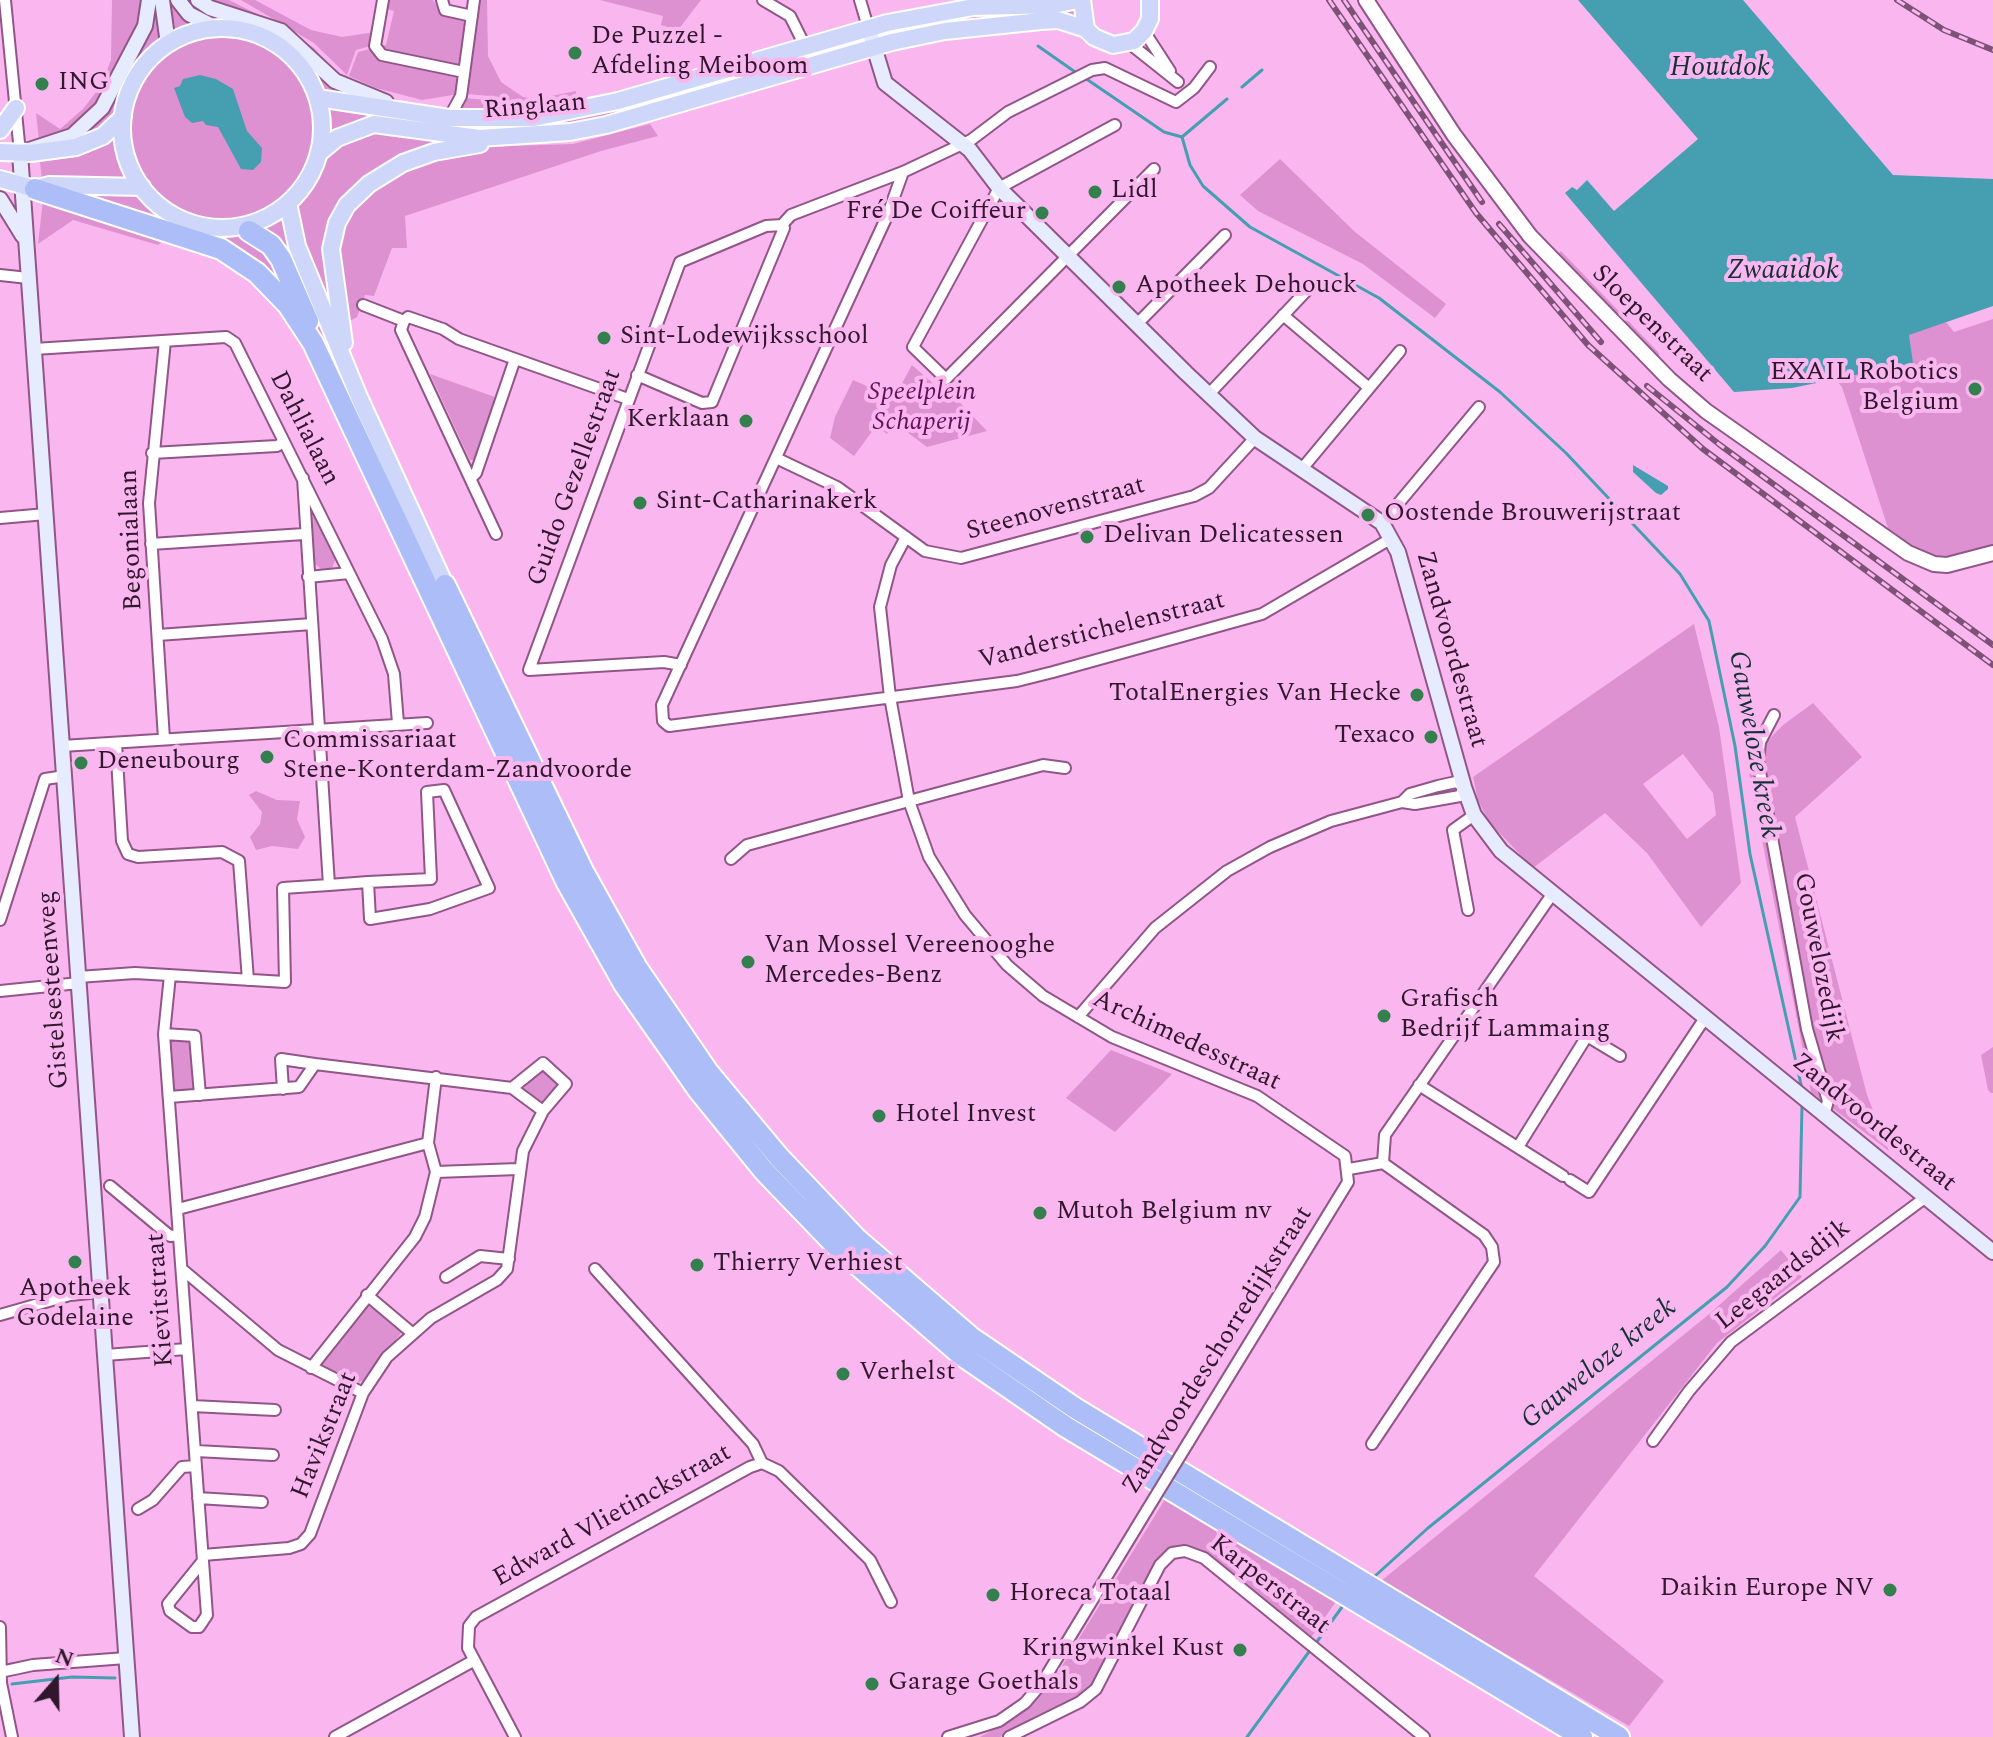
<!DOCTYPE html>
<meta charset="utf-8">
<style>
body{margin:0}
#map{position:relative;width:1993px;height:1737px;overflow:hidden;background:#fab7ef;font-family:Spectral,serif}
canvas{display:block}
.north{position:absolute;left:16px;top:1641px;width:80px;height:80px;-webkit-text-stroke:6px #fab7ef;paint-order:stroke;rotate:20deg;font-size:22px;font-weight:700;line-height:32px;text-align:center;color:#30172d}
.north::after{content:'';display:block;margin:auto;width:28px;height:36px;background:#30172d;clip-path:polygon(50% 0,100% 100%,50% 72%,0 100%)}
</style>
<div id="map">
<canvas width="1993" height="1737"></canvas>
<div class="north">N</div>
</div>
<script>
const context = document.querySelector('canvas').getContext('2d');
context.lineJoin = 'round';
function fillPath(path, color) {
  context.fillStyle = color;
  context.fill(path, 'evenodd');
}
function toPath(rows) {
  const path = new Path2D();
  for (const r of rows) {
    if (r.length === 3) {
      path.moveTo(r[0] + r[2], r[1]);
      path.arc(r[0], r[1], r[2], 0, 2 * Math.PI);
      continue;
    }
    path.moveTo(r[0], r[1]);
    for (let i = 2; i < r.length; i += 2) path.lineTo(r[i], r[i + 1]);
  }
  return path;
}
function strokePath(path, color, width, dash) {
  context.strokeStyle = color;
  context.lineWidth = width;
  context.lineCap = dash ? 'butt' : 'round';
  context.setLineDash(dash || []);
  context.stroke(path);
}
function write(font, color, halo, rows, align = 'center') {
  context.font = font + ' Spectral,serif';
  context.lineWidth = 8;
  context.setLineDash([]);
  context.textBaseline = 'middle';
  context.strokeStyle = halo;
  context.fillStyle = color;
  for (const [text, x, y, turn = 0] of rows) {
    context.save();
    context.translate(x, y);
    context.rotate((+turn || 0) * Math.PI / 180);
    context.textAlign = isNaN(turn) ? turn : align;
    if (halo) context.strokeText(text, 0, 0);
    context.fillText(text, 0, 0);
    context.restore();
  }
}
const green = toPath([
 [112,0,144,0,143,18,104,100,73,132,39,140,36,113,60,129,83,109,100,87,111,60],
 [157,0,163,36,129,77,116,115,105,127,83,139,81,135],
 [169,0,175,0,199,24,175,32],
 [182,0,193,0,219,15,248,21,278,33,335,85,361,102,323,91,304,60,268,31,235,22,206,19],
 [205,0,229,0,263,17,314,48,343,81,305,46],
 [241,0,255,0,311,30,342,37,375,32,375,45,356,50,347,75,314,43],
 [387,0,433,0,443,15,465,20,457,73,461,78,459,94,422,100,376,88,349,76,358,52,386,45,394,11,387,9],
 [479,0,487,0,488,56,501,82,523,97,537,99,576,91,576,96,510,105,490,96,466,94],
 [600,0,701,0,678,30,661,25,663,16],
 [1074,7,1075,19,1018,16,961,22,895,35,894,31,964,13],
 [222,128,93],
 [856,37,854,47,593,122,498,133,397,121,328,138,326,106,530,124],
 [463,98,488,100,506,110,466,110,459,106],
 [650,124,658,136,601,151,405,216,407,248,392,248,374,296,365,295,357,317,348,322,335,248,350,207,404,166,477,147,573,144],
 [366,129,443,138,442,146,338,213,335,306,321,284,300,237,295,212,335,144],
 [115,133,128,179,42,180,40,162,83,155,109,143],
 [1280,159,1354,231,1446,304,1435,318,1363,264,1258,211,1240,195],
 [66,192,134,192,160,215,179,225,212,234,245,233,262,241,297,304,263,273],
 [43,200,166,238,158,245,73,220,38,244],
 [284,214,335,351,365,434,319,337,296,277,258,228],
 [1561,251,1659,353,1659,360,1556,256],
 [1993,319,1993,546,1964,555,1929,556,1889,531,1842,387,1834,378,1912,363,1908,335,1916,332,1946,322,1954,332],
 [912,365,944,393,948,390,987,431,927,447,895,423,887,434,876,426,854,456,830,438,835,417,853,380,894,398],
 [430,374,495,397,474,460,470,460],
 [312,509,336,558,332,568,321,569,314,563],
 [1694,624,1719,727,1741,883,1701,927,1647,853,1605,813,1533,868,1489,822,1478,800,1473,777],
 [1683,754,1713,793,1716,815,1687,839,1643,784],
 [1813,703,1862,757,1795,817,1867,1095,1889,1151,1811,1092,1747,762,1783,725],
 [256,791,277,800,300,801,297,819,305,837,298,849,272,846,256,850,250,837,260,824,262,812,249,795],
 [170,1039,191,1040,194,1090,173,1091],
 [1993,1047,1993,1093,1991,1093,1988,1090,1981,1055],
 [1111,1050,1172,1074,1115,1132,1066,1098],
 [541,1068,559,1083,541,1104,523,1089],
 [1781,1250,1802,1277,1717,1343,1534,1576,1664,1681,1629,1726,1381,1581,1708,1315],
 [368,1304,401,1327,401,1333,365,1380,356,1383,320,1364],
 [1167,1496,1337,1600,1310,1639,1204,1553,1189,1546,1173,1549,1153,1569,1103,1670,1086,1694,1000,1737,980,1737,1015,1718,1049,1687]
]);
const water = toPath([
 [1578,0,1743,0,1893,175,1993,179,1993,306,1909,335,1913,363,1792,388,1734,392,1565,193,1572,187,1577,190,1587,180,1614,211,1698,139],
 [200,75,216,79,233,89,247,131,262,148,261,162,253,170,241,169,218,127,206,125,203,121,192,123,185,117,174,88,180,86,183,79],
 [1633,465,1668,486,1668,489,1661,495,1656,493,1633,472]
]);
const stream = toPath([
 [1038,46,1078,74],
 [1085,78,1164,132,1182,137,1190,165,1203,186,1250,227,1379,298,1500,392,1566,453,1680,574,1709,621,1735,746,1750,854,1802,1089],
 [1242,87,1262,70],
 [1182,137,1227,99],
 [1375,1576,1428,1528,1727,1287,1765,1246,1800,1197,1802,1105],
 [1316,1643,1342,1607],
 [12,1684,72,1677,115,1678],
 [1247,1737,1311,1649]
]);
const minor = toPath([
 [5,0,20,153],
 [383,0,375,46,382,55,464,72],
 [442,0,445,10,472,16],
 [763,0,790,16,805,46],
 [860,0,868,27],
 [1144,31,1170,71],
 [1129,43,1178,82],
 [449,118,461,96,474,0],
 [1115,125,999,188,913,347,946,379,1154,169],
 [903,172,888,214,662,705,663,721,669,726,1017,681,1053,672,1262,614,1392,538],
 [0,275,28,278],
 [363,305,404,321,408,317,443,329,459,339,628,399],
 [1283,315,1368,387],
 [404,321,401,330,496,534],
 [1137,324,1225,235],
 [34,349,226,337,235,343,382,639,394,674,398,723],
 [637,375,702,403,712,402,784,228,782,225],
 [1209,394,1310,287],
 [152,453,277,446,284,442],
 [776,458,837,487,925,551,961,558,1194,496,1209,488,1255,438],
 [1301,470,1400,351],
 [471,478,476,473,515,359],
 [0,518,46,514],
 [1382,523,1479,407],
 [906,537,891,565,880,607,890,697,909,801,929,857,965,915,1007,965,1043,996,1112,1037,1257,1096,1345,1156,1348,1182,1188,1443],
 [151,544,304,534],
 [308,577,349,573],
 [158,635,312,624],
 [681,665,664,662,529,670,680,262,766,226,782,225,791,215,903,172,971,140,1008,112,1092,70,1105,68,1176,102,1194,88,1210,67],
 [1774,715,1760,742,1758,761,1807,1029,1828,1101,1824,1115],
 [164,739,149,503,165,341],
 [116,743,122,841,128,854,138,857,222,852,239,861,248,980],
 [62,746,427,723],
 [731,859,747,845,909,801,1043,765,1065,768],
 [329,885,368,882,431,879,427,792,444,790,489,888,430,909,370,919,368,882],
 [1468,910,1453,830,1474,815],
 [0,920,45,779,65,776],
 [170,975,164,1034,207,1615,199,1627,192,1627,170,1611,168,1604,202,1562],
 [78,977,135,973,285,982,283,888,329,885,303,478],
 [0,991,79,983],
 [1078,1017,1155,928,1227,871,1270,847,1331,821,1402,802,1415,804,1460,796,1464,787,1456,782,1438,786,1410,794,1402,802],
 [164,1034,195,1036,200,1095],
 [1419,1085,1563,1176],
 [283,1089,281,1059,315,1064],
 [169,1097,299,1087,315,1064,512,1088],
 [1518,1147,1587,1036,1620,1056],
 [1383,1163,1385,1135,1553,893],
 [1349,1169,1383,1163],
 [436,1172,518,1169],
 [1570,1180,1589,1192,1705,1018],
 [110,1186,170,1236,179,1235],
 [178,1209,428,1143],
 [595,1269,753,1444,762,1463],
 [183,1270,278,1350,363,1393],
 [446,1277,480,1256,509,1259],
 [367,1295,412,1333],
 [0,1315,70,1295,100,1292],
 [105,1355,187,1349],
 [311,1368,415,1237,425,1217,436,1172,428,1143,436,1077],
 [192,1406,275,1410],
 [1653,1441,1689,1391,1731,1342,1926,1197],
 [1372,1444,1494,1262,1492,1247,1484,1235,1383,1163],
 [196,1451,273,1455],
 [198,1498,262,1502],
 [138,1509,153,1500,182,1467,196,1466],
 [203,1555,289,1548,301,1544,310,1534,363,1393,387,1357,431,1318,497,1280,507,1269,523,1151,543,1111,566,1084,543,1063,512,1088,543,1111],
 [0,1627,1,1683,12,1737],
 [0,1672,33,1665,126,1658],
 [335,1737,473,1661],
 [515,1737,468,1648,469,1626,476,1617,750,1467,762,1463,779,1471,870,1560,891,1602],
 [948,1737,999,1721,1025,1703,1042,1683,1147,1510],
 [1009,1737,1080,1702,1096,1689,1160,1565,1172,1553,1185,1551,1204,1558,1424,1737]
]);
const tertiary = toPath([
 [1366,0,1454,135,1530,236,1669,379,1706,411,1908,553,1934,564,1947,565,1993,553]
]);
const secondary = toPath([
 [162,0,168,44],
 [178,0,189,14,216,28],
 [198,0,210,8,281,31,335,81,386,102],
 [868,27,885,83,970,150,999,188,1186,373,1255,438,1382,523,1398,552,1464,787,1474,815,1501,851,1993,1252],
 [0,199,23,236],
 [132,1737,20,153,72,136,102,108,145,26,149,0]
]);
const primary = toPath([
 [1082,0,1086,29,1094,37,1113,45,1134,41,1144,31,1150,19,1150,0],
 [222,128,100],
 [318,98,449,118,534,118,618,101,887,23,974,7,1053,5,1078,0],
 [0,130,16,108],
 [0,152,31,153,76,147,103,136,123,117],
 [319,153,337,138,374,124,479,138,570,132,606,125,892,42,945,31,1041,21,1058,20,1086,29],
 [0,179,35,189,49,185,142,187],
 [288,203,297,246,359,397,445,585],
 [344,343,331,249,337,223,347,205,369,184,403,163,434,152,480,144]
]);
const motorway = toPath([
 [35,189,221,249,257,273,288,305,313,343,566,881,624,984,699,1091,764,1171,840,1250,960,1354,1066,1427,1582,1737],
 [249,231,271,245,281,259,308,321],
 [445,585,583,871,637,968,708,1072,779,1157,856,1238,972,1338,1075,1408,1619,1737]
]);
const rail = toPath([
 [1329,0,1476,213,1588,345,1703,449,1993,665],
 [1344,0,1482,202],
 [1897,0,1944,30,1993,50],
 [1499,224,1601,342],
 [1647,386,1720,445,1993,645]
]);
const minorBridge = toPath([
 [1147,1510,1188,1443]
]);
const markers = [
 [575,53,8,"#337f4e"],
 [42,84,8,"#337f4e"],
 [1095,192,8,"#337f4e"],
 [1042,213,8,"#337f4e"],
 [1119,287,8,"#337f4e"],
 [604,338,8,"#337f4e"],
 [1975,389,8,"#337f4e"],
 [746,421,8,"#337f4e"],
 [640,503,8,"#337f4e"],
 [1368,515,8,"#337f4e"],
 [1087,537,8,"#337f4e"],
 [1417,695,8,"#337f4e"],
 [1431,737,8,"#337f4e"],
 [267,757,8,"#337f4e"],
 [81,763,8,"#337f4e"],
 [748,962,8,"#337f4e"],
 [1384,1016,8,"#337f4e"],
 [879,1116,8,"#337f4e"],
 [1040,1213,8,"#337f4e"],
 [75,1262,8,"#337f4e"],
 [697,1265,8,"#337f4e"],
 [843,1374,8,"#337f4e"],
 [1890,1590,8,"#337f4e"],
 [993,1595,8,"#337f4e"],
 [1240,1650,8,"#337f4e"],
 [872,1684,8,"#337f4e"]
];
const poiNames = [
 ["De Puzzel -",591,38],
 ["Afdeling Meiboom",591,68],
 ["ING",58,84],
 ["Lidl",1111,192],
 ["Fré De Coiffeur",1026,213,"right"],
 ["Apotheek Dehouck",1135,287],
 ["Sint-Lodewijksschool",620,338],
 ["EXAIL Robotics",1959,374,"right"],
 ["Belgium",1959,404,"right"],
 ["Kerklaan",730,421,"right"],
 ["Sint-Catharinakerk",656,503],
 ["Oostende Brouwerijstraat",1384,515],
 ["Delivan Delicatessen",1103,537],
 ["TotalEnergies Van Hecke",1401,695,"right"],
 ["Texaco",1415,737,"right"],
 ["Commissariaat",283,742],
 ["Stene-Konterdam-Zandvoorde",283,772],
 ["Deneubourg",97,763],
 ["Van Mossel Vereenooghe",764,947],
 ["Mercedes-Benz",764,977],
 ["Grafisch",1400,1001],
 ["Bedrijf Lammaing",1400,1031],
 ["Hotel Invest",895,1116],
 ["Mutoh Belgium nv",1056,1213],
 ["Thierry Verhiest",713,1265],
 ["Apotheek",75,1290,"center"],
 ["Godelaine",75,1320,"center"],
 ["Verhelst",859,1374],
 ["Daikin Europe NV",1874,1590,"right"],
 ["Horeca Totaal",1009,1595],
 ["Kringwinkel Kust",1224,1650,"right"],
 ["Garage Goethals",888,1684]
];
const streetNames = [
 ["Ringlaan",535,108,-5],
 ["Sloepenstraat",1651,325,44],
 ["Dahlialaan",303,429,63],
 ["Guido Gezellestraat",576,478,-70],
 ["Steenovenstraat",1056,510,-15],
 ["Begonialaan",133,540,-92],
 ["Vanderstichelenstraat",1102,632,-14],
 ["Zandvoordestraat",1450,650,74],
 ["Gouwelozedijk",1817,958,79],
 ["Gistelsesteenweg",55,990,-94],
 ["Archimedesstraat",1186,1042,25],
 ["Zandvoordestraat",1873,1124,39],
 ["Leegaardsdijk",1784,1276,-38],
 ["Kievitstraat",162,1300,-94],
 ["Zandvoordeschorredijkstraat",1219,1351,-58],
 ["Havikstraat",326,1436,-68],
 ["Edward Vlietinckstraat",613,1517,-29],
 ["Karperstraat",1269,1586,38]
];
const parkNames = [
 ["Speelplein",922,394],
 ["Schaperij",922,424]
];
const waterNames = [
 ["Houtdok",1720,70],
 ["Zwaaidok",1783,273],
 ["Gauweloze kreek",1752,745,80],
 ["Gauweloze kreek",1600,1365,-39]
];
fillPath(green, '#de91d1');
fillPath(water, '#469fb1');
strokePath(stream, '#469fb1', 3);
strokePath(minor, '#915588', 14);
strokePath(tertiary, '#915588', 18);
strokePath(secondary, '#915588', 18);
strokePath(primary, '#fff', 20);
strokePath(motorway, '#fff', 24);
strokePath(minor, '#fff', 10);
strokePath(tertiary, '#fff', 14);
strokePath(secondary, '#e6ebfd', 14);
strokePath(primary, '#ced7fa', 16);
strokePath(motorway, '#adbdf7', 20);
strokePath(rail, '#7c5376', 6);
strokePath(rail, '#fab7ef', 3, [9]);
strokePath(minorBridge, '#915588', 14, []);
strokePath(minorBridge, '#fff', 10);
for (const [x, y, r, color] of markers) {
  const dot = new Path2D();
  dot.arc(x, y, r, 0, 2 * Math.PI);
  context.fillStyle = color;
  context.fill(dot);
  strokePath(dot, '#fab7ef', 3);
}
write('26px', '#30172d', '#fab7ef', poiNames, 'left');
write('26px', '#30172d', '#fab7ef', streetNames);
write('italic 26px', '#63105b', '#fab7ef', parkNames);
write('italic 28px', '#153136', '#fab7ef', waterNames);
</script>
